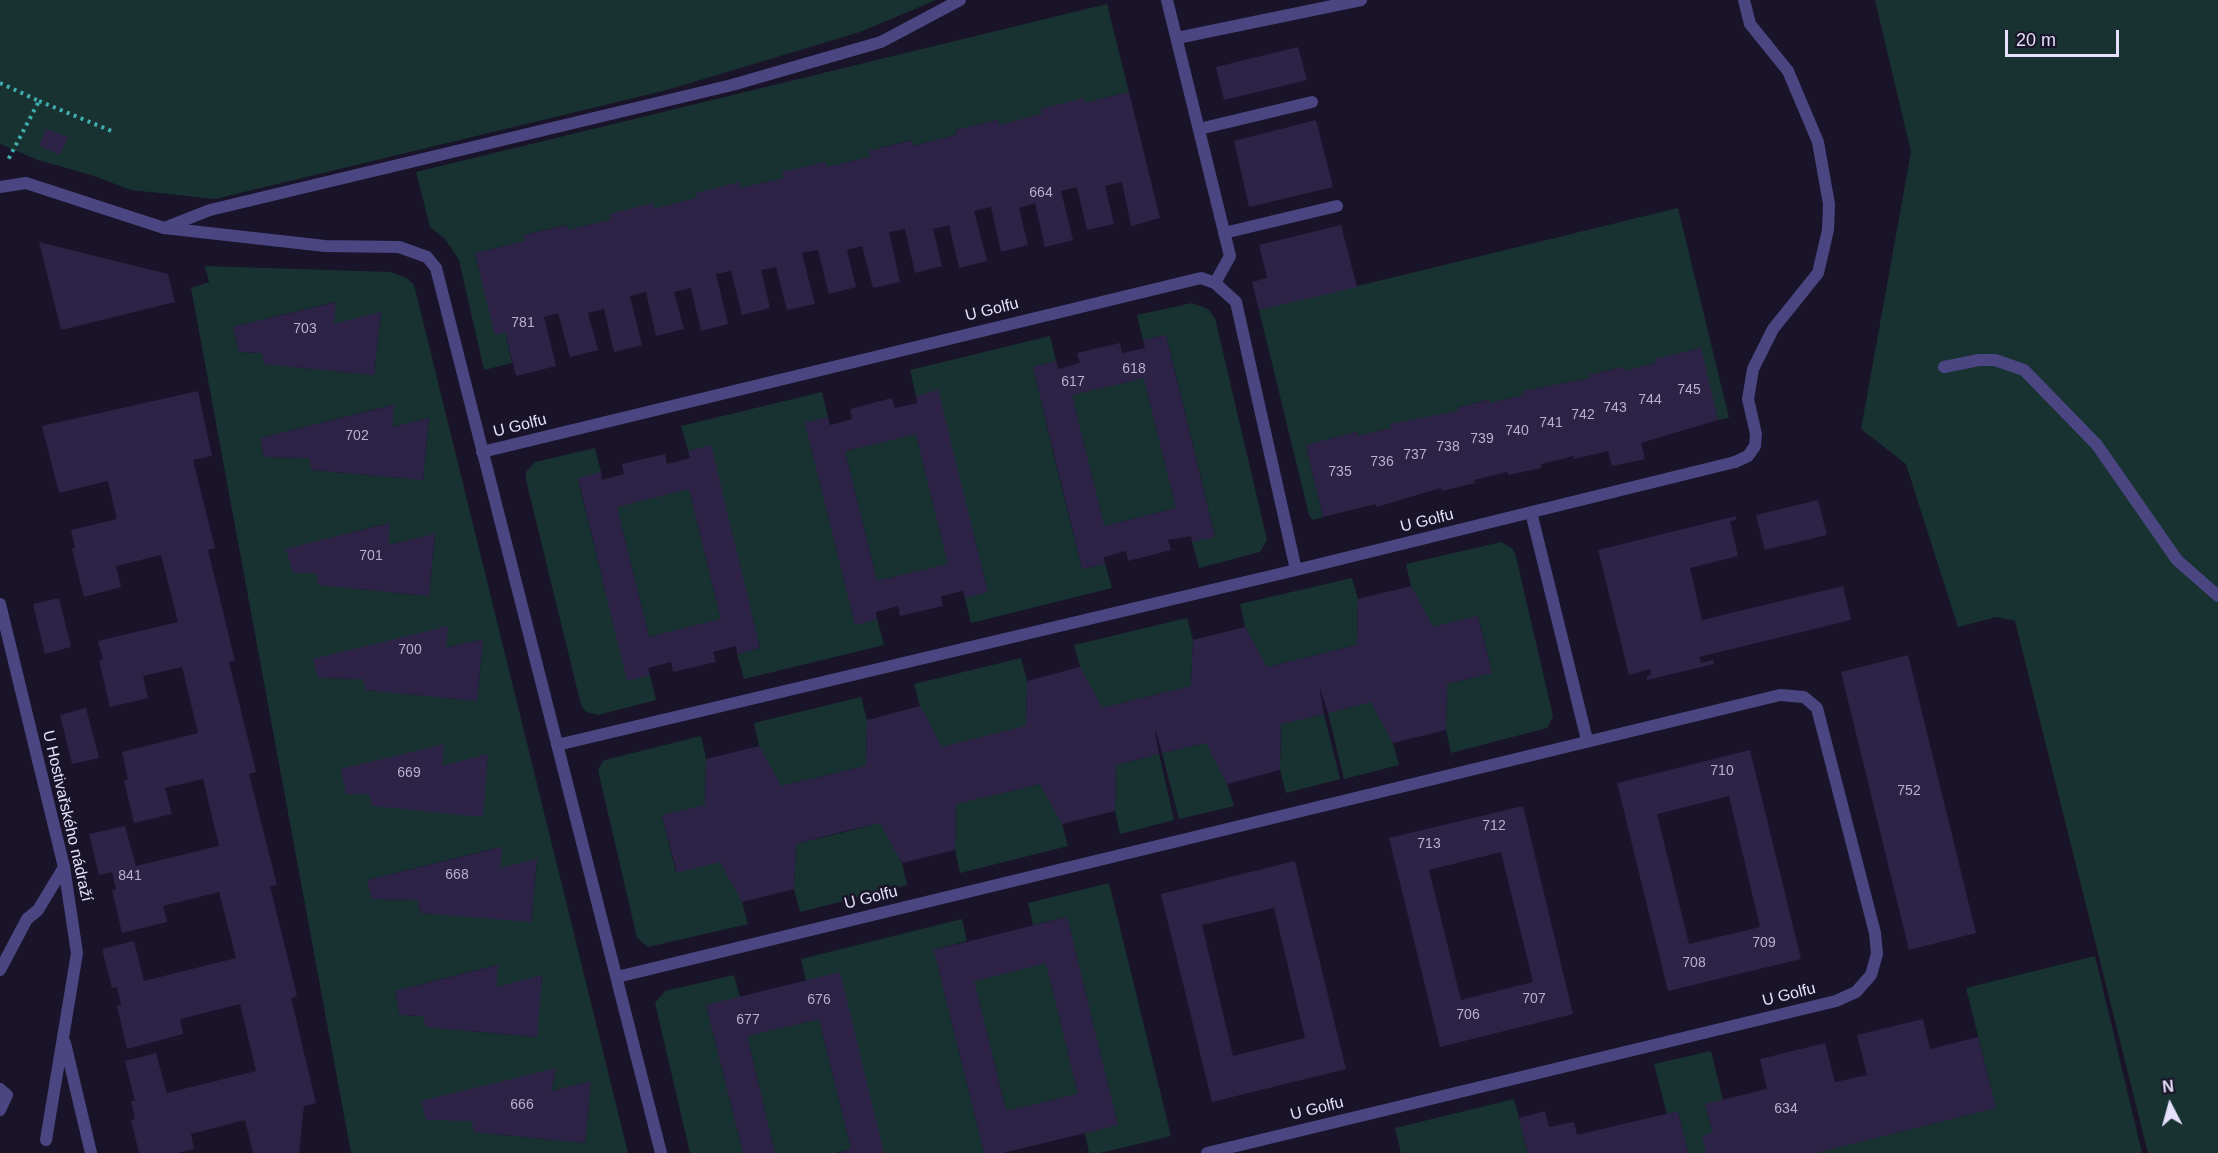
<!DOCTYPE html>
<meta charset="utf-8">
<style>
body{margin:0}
#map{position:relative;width:2218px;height:1153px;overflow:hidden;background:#191429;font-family:Helvetica,sans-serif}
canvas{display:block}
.north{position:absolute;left:2140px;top:1075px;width:60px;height:60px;-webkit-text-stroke:4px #191429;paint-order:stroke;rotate:354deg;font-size:16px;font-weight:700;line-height:24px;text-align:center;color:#e5e0fb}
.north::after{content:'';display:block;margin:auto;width:21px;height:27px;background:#e5e0fb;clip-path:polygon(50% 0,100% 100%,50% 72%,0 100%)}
.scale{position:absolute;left:2005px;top:30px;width:114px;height:27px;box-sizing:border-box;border:3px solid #e5e0fb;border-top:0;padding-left:8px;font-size:18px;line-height:21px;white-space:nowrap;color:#e5e0fb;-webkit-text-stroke:4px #191429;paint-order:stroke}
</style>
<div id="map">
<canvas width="2218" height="1153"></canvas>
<div class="north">N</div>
<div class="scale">20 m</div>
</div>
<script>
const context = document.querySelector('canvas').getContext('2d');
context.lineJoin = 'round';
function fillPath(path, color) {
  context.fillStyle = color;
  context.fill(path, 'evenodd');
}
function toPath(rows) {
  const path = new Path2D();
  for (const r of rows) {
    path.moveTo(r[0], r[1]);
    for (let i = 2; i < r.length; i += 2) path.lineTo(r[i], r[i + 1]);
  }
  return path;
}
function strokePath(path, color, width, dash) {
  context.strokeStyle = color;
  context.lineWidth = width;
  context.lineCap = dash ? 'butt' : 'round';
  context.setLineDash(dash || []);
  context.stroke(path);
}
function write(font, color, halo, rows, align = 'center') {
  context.font = font + ' Helvetica,sans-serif';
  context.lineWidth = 5;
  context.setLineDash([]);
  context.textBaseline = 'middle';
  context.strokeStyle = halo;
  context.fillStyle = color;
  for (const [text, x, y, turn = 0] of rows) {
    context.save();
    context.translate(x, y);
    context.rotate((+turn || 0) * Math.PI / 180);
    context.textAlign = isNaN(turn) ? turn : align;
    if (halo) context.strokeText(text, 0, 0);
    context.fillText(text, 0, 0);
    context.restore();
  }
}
const green = toPath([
 [0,0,936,0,860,32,667,90,215,199,131,190,91,175,38,160,0,144],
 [1875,0,2218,0,2218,1153,2148,1153,2015,621,1997,617,1958,627,1906,464,1861,429,1911,152],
 [1107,4,1129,92,1085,103,1083,99,1041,109,1042,114,999,125,998,120,955,130,956,135,913,146,911,140,869,151,870,157,827,167,825,162,783,172,784,178,741,188,739,182,697,198,654,209,653,204,610,214,611,220,568,230,566,225,524,235,525,241,475,253,495,334,505,332,512,363,484,370,459,260,445,239,430,227,416,172],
 [1678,208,1729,418,1718,420,1700,348,1656,359,1656,363,1623,371,1622,367,1589,375,1590,378,1523,391,1524,395,1490,403,1489,399,1457,408,1458,411,1391,424,1391,428,1358,436,1357,432,1306,445,1323,517,1313,520,1309,515,1259,310],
 [205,266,391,272,407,278,414,285,628,1153,351,1153,191,288,209,282],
 [335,302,334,324,381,313,374,375,265,364,262,353,239,352,233,327],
 [393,405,392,427,429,418,423,480,312,470,309,458,264,457,260,438],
 [389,523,388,545,435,534,429,596,319,585,316,573,293,573,287,549],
 [447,626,446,648,483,639,477,701,367,690,363,679,318,678],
 [443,745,442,766,488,755,482,817,369,794,347,794,341,769],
 [501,847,500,868,537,860,531,921,421,913,417,900,372,899,367,880],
 [497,965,496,987,542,976,536,1037,427,1027,423,1016,400,1015,395,991],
 [556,1069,551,1091,591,1081,585,1143,474,1132,472,1121],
 [1192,303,1208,309,1215,318,1267,540,1260,552,1199,568,1192,542,1215,536,1166,335,1143,340,1137,315],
 [1050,336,1056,361,1033,367,1057,468,1082,569,1105,564,1112,588,971,623,965,598,988,592,938,391,916,396,910,370],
 [1144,378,1176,508,1104,526,1072,395],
 [822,392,828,417,805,423,855,625,877,619,884,645,744,679,737,654,760,648,711,446,688,451,681,426],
 [916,434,948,564,877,581,845,451],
 [595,448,601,472,578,479,627,680,650,675,656,700,598,715,586,712,581,705,526,480,526,472,535,462],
 [689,489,721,619,649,637,617,507],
 [1501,542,1513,549,1516,557,1553,716,1547,728,1451,753,1446,730,1447,684,1492,673,1485,644,1478,616,1433,627,1411,586,1406,564],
 [1352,578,1358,599,1357,645,1267,667,1245,627,1240,604],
 [1187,618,1193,640,1191,686,1102,708,1080,667,1074,645],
 [1021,658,1027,681,1026,726,942,747,920,706,914,684],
 [861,697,867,720,866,766,781,786,759,746,754,723],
 [1371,702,1393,743,1399,765,1344,779,1328,713],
 [1324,714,1340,779,1286,793,1280,770,1281,724],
 [701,736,706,759,705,805,662,815,676,872,720,862,742,902,748,924,648,947,637,938,598,770,603,761,609,759],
 [1206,743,1227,784,1234,806,1179,819,1162,753],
 [1159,754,1174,820,1120,834,1115,811,1116,765],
 [1040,784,1062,824,1068,846,960,873,955,850,956,804],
 [880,823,902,863,907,885,800,912,794,889,796,844],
 [1109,883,1171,1136,1100,1153,1089,1153,1085,1133,1118,1125,1067,917,1033,925,1028,903],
 [962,919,967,941,934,950,984,1153,884,1153,806,981,801,959],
 [2095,956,2142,1153,1815,1153,1996,1108,1966,988],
 [1046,963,1078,1094,1006,1111,974,981],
 [734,975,740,997,706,1005,743,1153,690,1153,655,1003,665,991],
 [819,1019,851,1149,836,1153,775,1153,747,1036],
 [1711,1051,1723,1100,1705,1104,1713,1133,1706,1153,1688,1153,1678,1111,1667,1114,1654,1064],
 [1514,1099,1528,1153,1401,1153,1395,1128]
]);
const building = toPath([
 [1298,47,1307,80,1224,100,1216,67],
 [1129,92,1160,218,1131,226,1122,182,1105,186,1114,224,1087,230,1077,187,1061,191,1073,240,1045,247,1035,203,1019,208,1028,245,1001,252,991,207,974,211,987,261,959,268,949,225,933,229,942,266,915,273,905,229,889,232,900,282,873,288,862,246,847,250,856,287,829,294,818,250,802,253,815,304,787,310,776,267,761,270,770,308,742,315,731,271,716,274,728,324,701,331,691,288,674,292,684,329,656,336,646,292,630,296,642,345,614,352,604,309,588,313,598,350,570,357,558,313,544,317,556,366,516,376,505,332,495,335,475,253,525,241,524,235,567,225,568,230,611,220,610,214,653,203,654,209,697,198,696,193,739,182,741,188,784,178,782,172,825,162,827,167,870,157,869,151,912,140,913,146,956,135,955,130,998,120,999,125,1042,114,1041,109,1084,98,1085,103],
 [1316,120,1333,187,1249,207,1234,141],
 [46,129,68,137,60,155,39,146],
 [1341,225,1357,287,1259,310,1252,282,1267,278,1259,245],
 [39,242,168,274,175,302,61,330],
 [336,302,334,324,381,312,374,375,264,364,262,353,239,352,233,327],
 [1166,335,1215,537,1192,542,1191,536,1168,540,1171,550,1128,561,1126,551,1104,557,1105,564,1082,569,1033,367,1056,361,1058,369,1080,363,1077,353,1120,343,1122,353,1145,348,1143,340],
 [1144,378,1176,508,1104,526,1072,395],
 [1701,348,1718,420,1641,443,1645,459,1612,466,1608,451,1574,459,1574,456,1541,464,1541,468,1508,475,1507,472,1474,480,1475,483,1442,491,1441,488,1376,507,1375,504,1323,517,1306,445,1357,432,1358,436,1391,428,1390,424,1458,411,1457,408,1490,399,1490,403,1524,395,1523,391,1590,378,1589,375,1623,367,1623,371,1656,363,1655,359],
 [938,390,988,592,965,598,963,591,941,596,943,606,900,616,898,606,876,612,877,619,855,625,805,423,828,417,830,425,852,419,850,409,892,398,895,408,917,403,916,396],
 [916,434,948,564,877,581,845,451],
 [198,391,212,456,193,460,215,548,208,550,235,661,229,662,256,772,249,774,277,885,270,886,297,996,291,998,316,1103,304,1106,299,1153,253,1153,245,1120,191,1134,194,1149,178,1153,139,1153,131,1120,135,1119,131,1101,135,1101,125,1061,156,1053,167,1093,256,1071,240,1004,180,1019,183,1034,127,1049,117,1006,121,1005,117,987,112,988,102,949,134,941,144,981,236,958,219,892,163,906,167,922,122,933,112,890,116,890,112,872,99,875,89,834,125,826,136,866,219,846,203,779,165,788,172,814,134,823,124,781,128,779,122,752,198,733,182,667,143,676,148,698,110,707,99,660,103,659,98,641,178,622,161,555,116,566,121,587,84,597,72,549,75,548,71,530,117,519,108,481,59,493,42,426],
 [394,405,392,427,429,418,423,480,312,470,309,458,264,457,260,438],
 [711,445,760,648,737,654,736,646,713,652,716,662,673,672,671,662,648,668,650,675,627,681,578,478,601,472,602,480,624,474,622,464,665,454,667,464,690,458,688,451],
 [689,489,721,619,649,637,617,507],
 [1818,500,1827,535,1765,550,1756,515],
 [1736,516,1736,520,1730,521,1738,556,1690,568,1702,620,1843,586,1851,620,1699,657,1701,663,1713,660,1714,664,1647,680,1647,676,1651,675,1650,669,1629,675,1598,550],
 [390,523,388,545,435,534,429,596,318,585,316,573,293,573,286,549],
 [1411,586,1433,627,1478,616,1485,644,1492,673,1447,684,1446,730,1393,743,1371,702,1328,713,1319,685,1324,714,1281,724,1280,770,1227,784,1206,743,1162,753,1154,725,1159,754,1116,765,1115,811,1062,824,1040,784,956,804,955,850,902,863,880,823,837,833,796,844,794,889,742,902,720,862,677,873,662,815,705,805,706,759,759,746,781,786,866,766,867,720,920,706,942,747,1026,726,1027,681,1080,667,1102,708,1191,686,1193,640,1245,627,1267,667,1357,645,1358,599],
 [59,598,71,647,45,654,33,604],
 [448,626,446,648,483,639,477,701,366,690,363,679,318,678,313,659],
 [1908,655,1976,933,1909,950,1841,672],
 [86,708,99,758,72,764,60,715],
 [444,744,442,766,488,754,483,817,372,806,369,794,346,794,341,769],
 [1750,750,1801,959,1668,991,1617,783],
 [1729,796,1760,927,1689,944,1657,814],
 [1523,806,1573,1014,1440,1047,1389,838],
 [1501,852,1533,982,1461,1000,1429,870],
 [502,847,500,868,537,859,531,922,421,913,417,900,372,899,367,880],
 [1295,861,1346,1069,1212,1102,1161,894],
 [1274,908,1305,1038,1233,1056,1202,925],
 [1067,917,1118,1125,1003,1153,984,1153,934,950],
 [1046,963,1078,1094,1006,1111,974,981],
 [498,965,496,987,542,975,537,1037,426,1027,423,1016,400,1015,395,991],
 [840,972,884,1153,839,1153,851,1149,819,1019,747,1036,775,1153,743,1153,706,1005],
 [1923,1019,1930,1049,1978,1037,1996,1108,1815,1153,1706,1153,1702,1136,1713,1133,1705,1104,1767,1089,1760,1059,1825,1043,1835,1082,1867,1075,1857,1035],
 [556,1068,551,1091,591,1081,585,1143,474,1132,472,1121,426,1120,421,1101],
 [1545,1111,1549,1127,1574,1122,1577,1135,1678,1111,1688,1153,1528,1153,1519,1118]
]);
const path = toPath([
 [0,83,39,101,8,160],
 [39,101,114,132]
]);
const service = toPath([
 [1167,0,1230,256,1215,283],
 [1177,38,1361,0],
 [1199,129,1312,102],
 [164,228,210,210,732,85,881,42,960,0],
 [1224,233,1337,206],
 [1944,367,1979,360,1995,360,2024,370,2097,445,2177,560,2218,596],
 [1735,462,1748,456,1755,446,1756,434,1748,399,1753,369,1773,329,1818,273,1828,230,1829,204,1818,142,1788,71,1750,24,1744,0],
 [0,970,27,919,38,910,64,867],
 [0,1089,7,1095,0,1110]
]);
const minor = toPath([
 [0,187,26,183,164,228,325,246,399,247,427,257,436,268,661,1153],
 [482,452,1201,278,1215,283,1236,302,1296,570],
 [1531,512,1587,740],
 [0,604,64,867,77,953,46,1140],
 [557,745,1296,570,1735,462],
 [617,977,1780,695,1804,697,1817,708,1875,933,1877,954,1871,975,1856,992,1836,1001,1207,1153],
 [65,1043,91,1153]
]);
const numberNames = [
 ["664",1041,193],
 ["781",523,323],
 ["703",305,329],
 ["618",1134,369],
 ["617",1073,382],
 ["745",1689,390],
 ["744",1650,400],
 ["743",1615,408],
 ["742",1583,415],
 ["741",1551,423],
 ["740",1517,431],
 ["702",357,436],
 ["739",1482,439],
 ["738",1448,447],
 ["737",1415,455],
 ["736",1382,462],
 ["735",1340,472],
 ["701",371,556],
 ["700",410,650],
 ["710",1722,771],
 ["669",409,773],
 ["752",1909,791],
 ["712",1494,826],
 ["713",1429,844],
 ["668",457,875],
 ["841",130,876],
 ["709",1764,943],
 ["708",1694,963],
 ["707",1534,999],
 ["676",819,1000],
 ["706",1468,1015],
 ["677",748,1020],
 ["666",522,1105],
 ["634",1786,1109]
];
const streetNames = [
 ["U Golfu",992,310,-14],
 ["U Golfu",520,426,-14],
 ["U Golfu",1427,521,-14],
 ["U Hostivařského nádraží",67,816,77],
 ["U Golfu",871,898,-14],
 ["U Golfu",1789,995,-14],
 ["U Golfu",1317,1109,-14]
];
fillPath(green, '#183232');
fillPath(building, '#2c2347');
strokePath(path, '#41aeae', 4, [3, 4.5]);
strokePath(service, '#4b4682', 12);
strokePath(minor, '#4b4682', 12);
write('14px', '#b7b1ce', null, numberNames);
write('16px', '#e5e0fb', '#191429', streetNames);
</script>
